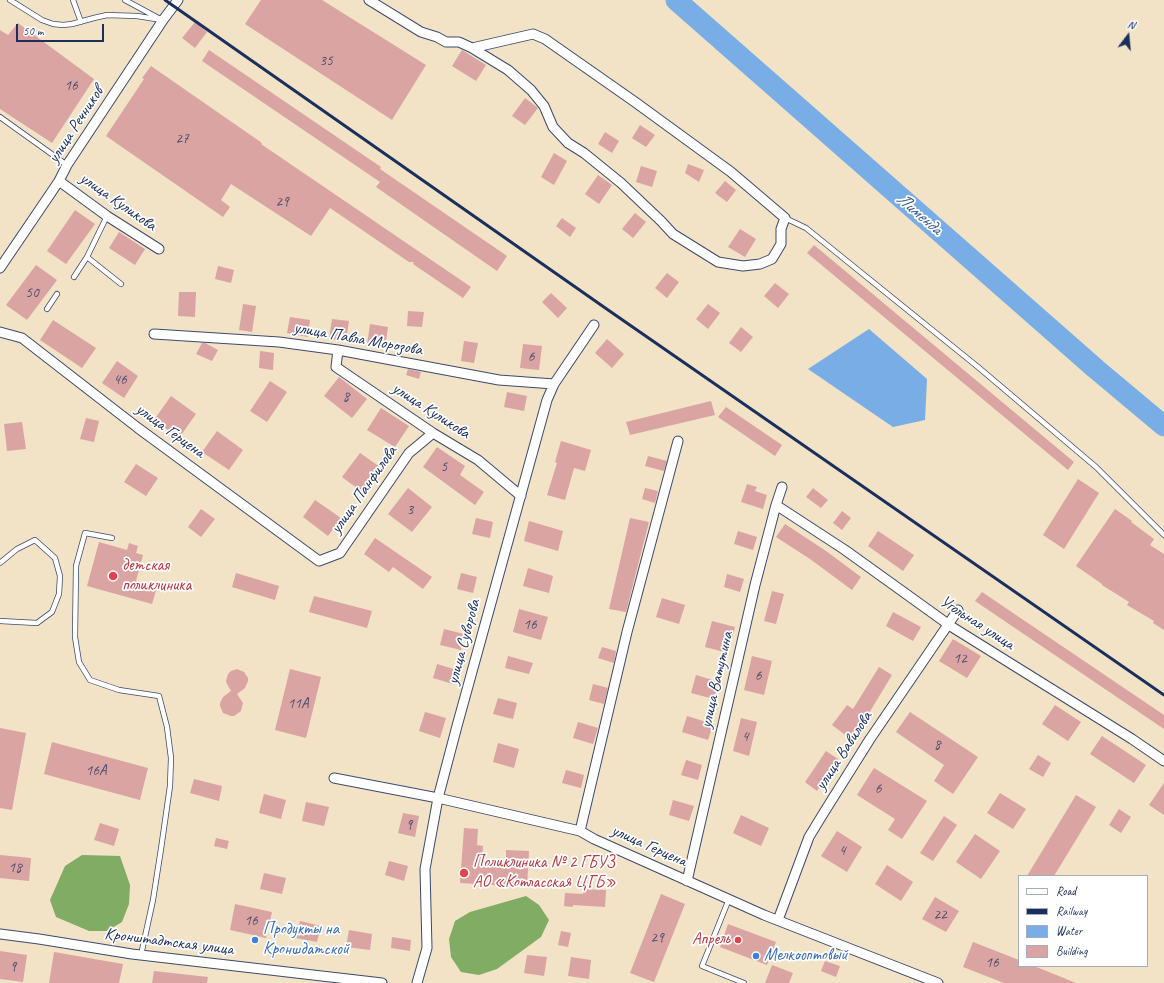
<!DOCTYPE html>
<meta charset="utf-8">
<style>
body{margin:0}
#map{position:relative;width:1164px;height:983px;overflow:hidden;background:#f2e2c6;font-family:Caveat,sans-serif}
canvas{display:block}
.legend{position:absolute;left:1018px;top:875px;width:130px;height:92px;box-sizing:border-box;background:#fff;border:1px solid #a4acbf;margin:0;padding:5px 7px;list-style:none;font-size:12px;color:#1b2f5e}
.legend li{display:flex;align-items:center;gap:8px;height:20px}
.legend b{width:20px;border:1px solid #a4acbf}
.north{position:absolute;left:1108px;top:16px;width:40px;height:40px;-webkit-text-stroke:3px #fff;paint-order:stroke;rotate:16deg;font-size:11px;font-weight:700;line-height:16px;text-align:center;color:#1b2f5e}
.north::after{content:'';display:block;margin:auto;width:14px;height:18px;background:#1b2f5e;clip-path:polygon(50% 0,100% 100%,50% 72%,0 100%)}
.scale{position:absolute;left:16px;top:24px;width:88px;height:18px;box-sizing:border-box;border:2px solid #1b2f5e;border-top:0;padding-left:5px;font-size:12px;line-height:14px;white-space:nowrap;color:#1b2f5e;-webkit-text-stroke:3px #fff;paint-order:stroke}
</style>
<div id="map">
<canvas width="1164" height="983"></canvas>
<ul class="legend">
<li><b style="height:5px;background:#fff"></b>Road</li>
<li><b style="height:5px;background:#1b2f5e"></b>Railway</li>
<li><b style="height:11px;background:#78ade5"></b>Water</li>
<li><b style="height:11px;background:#daa4a2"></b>Building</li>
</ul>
<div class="north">N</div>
<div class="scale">50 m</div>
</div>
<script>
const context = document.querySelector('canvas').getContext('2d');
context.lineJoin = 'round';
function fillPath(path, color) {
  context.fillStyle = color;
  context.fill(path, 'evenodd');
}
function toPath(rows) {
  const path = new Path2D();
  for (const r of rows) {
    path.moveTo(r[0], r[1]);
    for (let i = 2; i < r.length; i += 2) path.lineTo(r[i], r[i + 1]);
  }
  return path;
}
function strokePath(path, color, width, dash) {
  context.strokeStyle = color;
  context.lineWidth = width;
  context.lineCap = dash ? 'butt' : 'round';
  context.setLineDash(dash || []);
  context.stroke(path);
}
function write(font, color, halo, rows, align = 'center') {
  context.font = font + ' Caveat,sans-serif';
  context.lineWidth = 3.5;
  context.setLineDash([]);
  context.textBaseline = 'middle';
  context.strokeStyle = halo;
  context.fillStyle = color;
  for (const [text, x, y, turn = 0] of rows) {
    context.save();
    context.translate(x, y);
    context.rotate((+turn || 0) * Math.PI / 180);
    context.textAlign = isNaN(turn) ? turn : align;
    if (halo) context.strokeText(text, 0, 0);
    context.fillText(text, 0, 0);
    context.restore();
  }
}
const forest = toPath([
 [82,855,120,856,130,885,129,904,122,922,107,931,89,931,56,917,50,900,65,866],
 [526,896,539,905,549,920,541,937,497,969,479,975,461,972,451,957,449,939,455,921,470,912]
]);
const water = toPath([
 [869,329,927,379,925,420,893,427,808,369]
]);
const river = toPath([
 [676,0,1096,369,1164,426]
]);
const building = toPath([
 [261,0,322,0,426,65,392,120,245,24],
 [195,22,207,32,195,48,182,38],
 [18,23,94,79,52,143,0,109,0,30,8,35],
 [209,50,381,167,380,169,507,256,497,271,376,187,380,182,202,61],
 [462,50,486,65,476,81,452,66],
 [151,66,262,143,261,144,471,287,463,298,413,264,414,262,409,262,330,208,311,236,231,184,221,200,230,207,223,217,106,136,144,79,142,78],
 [525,98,538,108,525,125,512,116],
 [640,125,655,135,646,147,632,138],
 [605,132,619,141,612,153,598,144],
 [554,153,567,161,554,185,541,177],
 [688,164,704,170,699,182,685,173],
 [641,166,657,171,652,187,636,182],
 [598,175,612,185,599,204,585,194],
 [725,181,736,190,727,202,715,193],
 [75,210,95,224,66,264,47,251],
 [635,213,646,222,633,238,622,229],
 [562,218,576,228,570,237,556,226],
 [740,229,756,239,745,257,728,247],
 [119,232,145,249,135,265,109,248],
 [814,245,1074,462,1068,470,807,253],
 [36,265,57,280,27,320,6,305],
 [218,266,234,270,231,283,215,279],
 [667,273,679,282,667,298,655,288],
 [775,283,789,294,778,308,764,296],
 [179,292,196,292,195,317,178,316],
 [551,293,567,308,558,318,542,302],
 [243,304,256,306,252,332,239,330],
 [708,304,720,313,708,329,696,319],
 [408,311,424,312,422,327,407,326],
 [290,317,310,320,308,337,287,333],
 [332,319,349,321,346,341,329,339],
 [53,320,96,348,82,368,40,340],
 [370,324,388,327,385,348,367,345],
 [741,327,753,337,741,352,729,343],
 [607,339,624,354,612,368,595,353],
 [464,341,478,343,474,363,461,361],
 [202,343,205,343,218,350,212,361,196,354],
 [523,344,542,346,539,370,520,368],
 [260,351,274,353,273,370,259,368],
 [117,361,138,376,124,398,102,383],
 [408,369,421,372,419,379,406,375],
 [339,377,367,399,352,418,324,396],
 [270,381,287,392,267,422,250,411],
 [507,392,527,396,524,411,504,407],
 [171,396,196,414,179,438,154,420],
 [711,401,715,415,630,435,626,422],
 [726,407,782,445,775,456,718,417],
 [381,408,409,426,395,447,367,430],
 [86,418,99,421,94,442,80,439],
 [22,422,26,449,7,451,4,424],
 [217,431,243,450,229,470,202,452],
 [561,441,591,450,585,471,574,468,565,500,547,495,557,463,555,462],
 [437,447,465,466,460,475,484,492,475,505,423,467],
 [360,453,380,467,362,492,342,477],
 [648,456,667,461,664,471,645,466],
 [136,464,158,478,146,496,124,482],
 [1078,479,1099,493,1064,549,1043,535],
 [747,484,757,487,755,491,767,495,763,509,741,502],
 [408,488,432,507,412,532,388,514],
 [645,488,658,491,655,503,642,499],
 [813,488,828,500,821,508,806,497],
 [315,500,341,518,328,536,303,517],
 [201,509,215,519,201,537,188,527],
 [1115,509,1132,521,1131,522,1154,539,1150,545,1164,554,1164,630,1153,623,1154,621,1127,605,1129,602,1102,585,1102,584,1076,566],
 [842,511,851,518,842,530,833,523],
 [476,518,493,522,490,538,472,534],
 [630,518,649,522,626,612,609,609],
 [529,521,563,531,558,551,524,541],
 [785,524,826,551,861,577,852,590,810,559,776,537],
 [738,531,757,537,753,550,734,544],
 [878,531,914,555,903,571,868,546],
 [375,538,432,577,423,589,393,567,389,572,364,554],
 [99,542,127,550,129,543,138,546,136,553,143,555,136,581,157,587,152,604,87,586],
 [528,568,553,576,549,593,523,586],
 [236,573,279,586,275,600,232,587],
 [461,573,477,577,473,593,457,589],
 [727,574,744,579,740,592,724,587],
 [772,591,784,594,776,624,764,621],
 [982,592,1164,715,1164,729,975,601],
 [314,596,372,611,367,628,309,612],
 [662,598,685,605,679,624,656,617],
 [519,609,548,617,541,640,513,632],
 [893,612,921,627,913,641,886,626],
 [712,621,735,627,728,653,705,647],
 [444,629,464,634,461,650,440,645],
 [953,639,981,656,967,678,939,661],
 [602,647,616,651,614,663,598,658],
 [508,656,533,663,529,674,505,668],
 [752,656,772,661,764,695,744,690],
 [437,664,457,670,453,684,433,678],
 [879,667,892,675,866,718,867,720,852,740,832,725,847,705,853,709],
 [237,669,244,672,248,678,248,681,245,688,237,694,243,703,241,711,234,716,231,716,223,713,220,706,220,703,223,697,231,691,227,684,226,681,228,674,231,671],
 [290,669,321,677,306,738,275,730],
 [696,675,719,682,714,699,691,693],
 [593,684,608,688,604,704,589,700],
 [498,698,517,703,513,719,493,714],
 [1055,705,1081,722,1068,741,1042,724],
 [425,712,446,718,440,738,419,731],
 [910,712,978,757,953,794,934,781,944,765,896,732],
 [687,716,713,724,708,740,682,732],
 [741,718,757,722,749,756,733,751],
 [578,722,598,728,593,744,573,738],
 [0,728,26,733,12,810,0,808],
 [1102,736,1146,765,1134,783,1090,754],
 [52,742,148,768,140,800,44,774],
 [498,743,519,749,514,768,493,762],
 [826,751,838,759,817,791,805,782],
 [1038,755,1051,763,1043,777,1029,769],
 [686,760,702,765,698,780,681,775],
 [874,768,927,801,902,839,888,830,895,819,857,795],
 [566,770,584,775,581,788,562,783],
 [194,779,222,786,219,801,190,793],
 [1164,783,1164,815,1149,805],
 [1000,793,1026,809,1013,829,987,813],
 [264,794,286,800,281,819,259,813],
 [1076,795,1096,807,1054,876,1027,876],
 [673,800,694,806,689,821,669,815],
 [306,802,329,807,324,826,302,821],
 [1119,809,1131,817,1121,833,1109,825],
 [403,813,419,816,415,837,398,833],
 [741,815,769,828,761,846,733,833],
 [944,816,957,825,933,861,920,853],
 [100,823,119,829,114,846,94,840],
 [464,828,478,829,477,845,483,846,482,860,506,861,506,850,529,851,527,887,460,883],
 [837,831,862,847,847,872,821,856],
 [975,834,1000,851,981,879,956,862],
 [216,838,229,841,227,849,214,846],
 [0,855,31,858,29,881,0,878],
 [389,861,408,866,404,881,385,875],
 [887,865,913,882,901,901,875,884],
 [264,873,286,878,282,894,260,889],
 [583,889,606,890,605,907,573,905,573,907,564,906,565,893,583,894],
 [661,894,685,904,654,982,630,973],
 [935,897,959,911,946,932,922,919],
 [235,904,272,912,266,938,230,930],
 [300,921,321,926,317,942,296,938],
 [728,924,776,942,767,965,720,947],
 [349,930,372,934,370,950,346,947],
 [561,931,571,933,568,947,558,945],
 [392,937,411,940,410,951,391,948],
 [973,942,1019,960,1019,966,1034,966,1076,983,1004,983,963,967],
 [0,951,27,955,23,982,0,979],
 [54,952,123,964,119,983,49,983],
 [527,955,547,957,544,976,524,973],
 [571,957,591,960,589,979,568,976],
 [825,961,840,966,836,977,821,971],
 [772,965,793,973,789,983,765,983],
 [154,971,208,977,207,983,152,983]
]);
const service = toPath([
 [10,0,42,20,53,24,63,25,72,24,94,18,107,15,137,16,162,20],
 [73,0,81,22],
 [125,0,160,19],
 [0,117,67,165],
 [107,216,87,257,121,284],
 [785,218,806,228,978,367,1096,467,1164,535],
 [74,277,87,257],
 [47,309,57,294],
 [112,538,85,533,76,566,75,637,79,662,90,680,119,690,159,696,167,727,171,758,170,786,161,849,153,900,141,955],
 [0,563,17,549,35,540,55,558,60,576,59,594,52,612,37,623,0,621],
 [729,899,702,966,744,983]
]);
const minor = toPath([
 [369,0,421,32,437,37,446,42,459,42,472,48,508,70,531,90,544,106,553,127,568,143,584,153,621,183,661,221,673,234,718,262,743,266,760,264,772,259,781,244,781,229,785,218,731,172,635,102,545,39,533,34,472,48],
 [59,181,107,216,159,249],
 [0,268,59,181,67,165,163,20,178,0],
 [0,332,22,338,138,428,319,561,340,553,409,453,433,433],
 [154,334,279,342,338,350,499,380,554,384],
 [338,350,336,367,433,433,478,460,521,496],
 [776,505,845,550,952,627,1132,739,1164,761],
 [334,778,438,798,580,831,594,839,764,915,938,983],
 [580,831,627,632,678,441],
 [687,881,755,585,776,505,782,487],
 [778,920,809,837,823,814,870,739,958,610],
 [0,934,39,939,132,954,382,983],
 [417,983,427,948,425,869,438,798,457,726,547,400,554,384,594,325]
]);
const rail = toPath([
 [165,0,611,312,1164,695]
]);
const markers = [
 [113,576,5,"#e0444e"],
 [464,873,5,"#e0444e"],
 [255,940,4,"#3f7fe0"],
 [738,940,4,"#e0444e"],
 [756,956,4,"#3f7fe0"]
];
const numberNames = [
 ["35",326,61],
 ["16",71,86],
 ["27",182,139],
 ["29",282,202],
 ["50",32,293],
 ["6",531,357],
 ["46",120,380],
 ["8",346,397],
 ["5",444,467],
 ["3",410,510],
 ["16",530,625],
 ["12",960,659],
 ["6",758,676],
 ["11А",298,704],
 ["4",745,737],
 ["8",937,745],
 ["16А",96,771],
 ["6",878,789],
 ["9",409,825],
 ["4",842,851],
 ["18",15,868],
 ["22",940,915],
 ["16",251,921],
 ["29",657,938],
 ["16",992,963],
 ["9",13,967]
];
const streetNames = [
 ["улица Речников",76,125,-57],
 ["улица Куликова",118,202,35],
 ["улица Павла Морозова",358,339,10],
 ["улица Куликова",431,411,33],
 ["улица Герцена",170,431,36],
 ["улица Панфилова",364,490,-55],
 ["Угольная улица",977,623,33],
 ["улица Суворова",464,642,-75],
 ["улица Ватутина",717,680,-77],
 ["улица Вавилова",844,751,-57],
 ["улица Герцена",649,846,24],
 ["Кронштадтская улица",169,942,7]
];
const healthNames = [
 ["детская",122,566],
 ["поликлиника",122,586],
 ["Поликлиника № 2 ГБУЗ",473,863],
 ["АО «Котласская ЦГБ»",473,883],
 ["Апрель",730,940,"right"]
];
const shopNames = [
 ["Продукты на",263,930],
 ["Кроншдатской",263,950],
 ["Мелкооптовый",764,956]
];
const waterNames = [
 ["Лименда",919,214,41]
];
fillPath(forest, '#81ac64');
fillPath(water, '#78ade5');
strokePath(river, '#78ade5', 21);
fillPath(building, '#daa4a2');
strokePath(service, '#3b4a6e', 6);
strokePath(minor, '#3b4a6e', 11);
strokePath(service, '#fff', 4.5);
strokePath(minor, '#fff', 9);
strokePath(rail, '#1b2f5e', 3);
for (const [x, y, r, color] of markers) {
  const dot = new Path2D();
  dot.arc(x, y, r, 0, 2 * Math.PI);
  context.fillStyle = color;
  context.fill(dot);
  strokePath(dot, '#fff', 1.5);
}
write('15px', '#4b4c6f', null, numberNames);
write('17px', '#1b2f5e', '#fff', streetNames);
write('17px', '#be3a42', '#fff', healthNames, 'left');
write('17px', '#366cbe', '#fff', shopNames, 'left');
write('italic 18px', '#3c5b8d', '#fff', waterNames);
</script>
